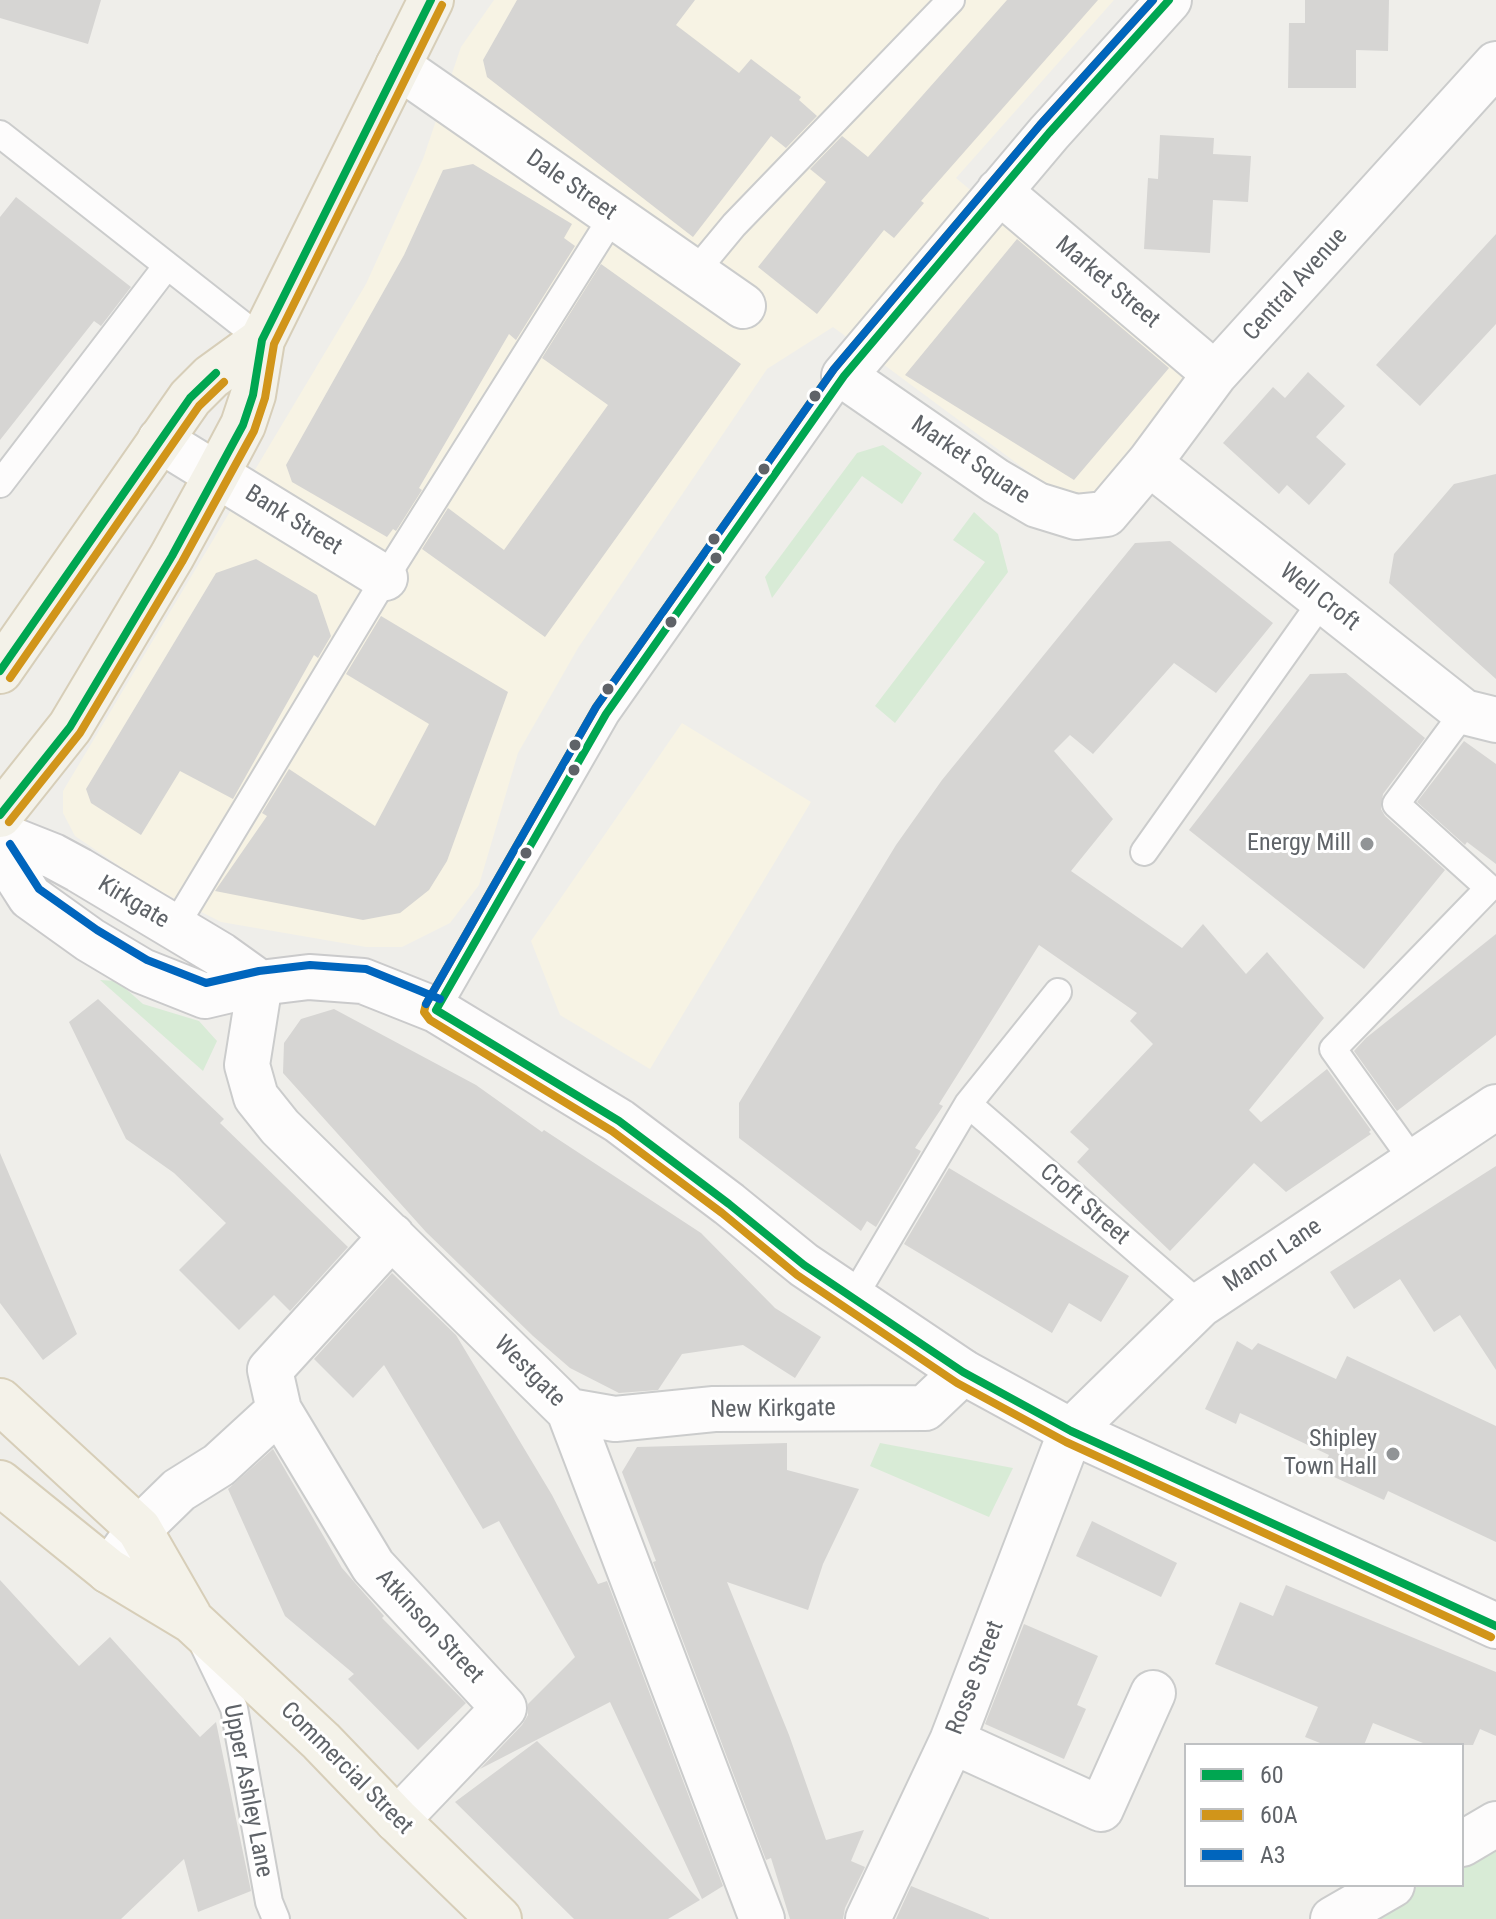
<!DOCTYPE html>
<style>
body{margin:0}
#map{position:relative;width:1496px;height:1919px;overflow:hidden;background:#efeeea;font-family:"Roboto Condensed",sans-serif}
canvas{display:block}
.legend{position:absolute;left:1184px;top:1743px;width:280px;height:144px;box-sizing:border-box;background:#fff;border:2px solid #bfc1c3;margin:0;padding:10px 14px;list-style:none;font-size:24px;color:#5f6368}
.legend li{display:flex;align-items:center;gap:16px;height:40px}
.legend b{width:40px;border:2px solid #bfc1c3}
</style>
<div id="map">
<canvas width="1496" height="1919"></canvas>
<ul class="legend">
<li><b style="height:10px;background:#00a651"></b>60</li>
<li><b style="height:10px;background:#d1951a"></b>60A</li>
<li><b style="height:10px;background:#0065bd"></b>A3</li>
</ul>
</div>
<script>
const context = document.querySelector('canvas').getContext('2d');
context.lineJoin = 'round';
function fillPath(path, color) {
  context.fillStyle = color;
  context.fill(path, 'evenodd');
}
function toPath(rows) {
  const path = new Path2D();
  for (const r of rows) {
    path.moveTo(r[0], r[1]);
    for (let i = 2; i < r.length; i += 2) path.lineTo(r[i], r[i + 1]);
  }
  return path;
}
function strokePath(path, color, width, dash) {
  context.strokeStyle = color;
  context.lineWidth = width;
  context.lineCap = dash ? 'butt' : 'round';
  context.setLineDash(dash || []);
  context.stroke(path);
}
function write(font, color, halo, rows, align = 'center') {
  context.font = font + ' "Roboto Condensed",sans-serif';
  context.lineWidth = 6;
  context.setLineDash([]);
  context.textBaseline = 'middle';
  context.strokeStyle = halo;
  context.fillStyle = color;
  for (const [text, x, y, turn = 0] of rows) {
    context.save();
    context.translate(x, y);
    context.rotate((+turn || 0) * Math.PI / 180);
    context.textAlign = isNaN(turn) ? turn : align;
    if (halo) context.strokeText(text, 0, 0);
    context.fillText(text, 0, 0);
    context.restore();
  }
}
const commercial = toPath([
 [494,0,1114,0,956,178,1187,371,1187,388,1104,492,1085,500,1061,496,833,327,767,369,578,648,518,753,479,885,450,923,402,947,366,947,221,922,146,884,75,836,63,813,63,791,366,284,423,159,461,47],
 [682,723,811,802,650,1069,560,1015,531,941]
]);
const green = toPath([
 [883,445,922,473,902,504,862,476,772,598,765,577,857,453],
 [974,512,998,534,1008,572,895,723,875,706,985,562,953,540],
 [100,980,117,981,143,1004,199,1021,217,1041,203,1071],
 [880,1443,1013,1468,989,1517,870,1466],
 [1496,1850,1496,1919,1349,1919,1421,1885,1462,1885,1462,1866]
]);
const building = toPath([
 [0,0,101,0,88,44,0,18],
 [517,0,695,0,676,25,739,73,751,59,801,97,799,100,817,116,786,148,771,136,693,237,487,77,483,60],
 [1007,0,1098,0,921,201,924,203,894,238,884,230,817,314,758,267,826,182,810,169,842,136,868,157],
 [1305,0,1389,0,1388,51,1356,50,1356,88,1288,88,1289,23,1305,23],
 [1160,135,1214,138,1213,154,1251,156,1248,202,1213,200,1210,253,1144,249,1148,178,1158,179],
 [473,164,572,224,564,238,575,246,516,340,509,334,419,488,422,490,396,531,393,529,387,537,292,482,286,465,404,255,443,170],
 [16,197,131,287,101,326,94,321,0,440,0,217],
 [1496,234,1496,324,1420,406,1376,365],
 [1017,239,1169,368,1074,480,905,375],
 [601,264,741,364,545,637,422,549,448,508,504,550,608,405,542,358],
 [1308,372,1345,406,1316,437,1346,464,1309,505,1287,485,1279,494,1223,443,1273,387,1285,398],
 [1496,474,1496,679,1389,583,1394,554,1454,484],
 [1170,541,1273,623,1216,693,1174,663,1093,754,1070,735,1054,751,1113,819,1071,871,1182,948,1203,924,1246,974,1267,952,1324,1018,1249,1110,1261,1122,1327,1069,1371,1130,1369,1132,1371,1134,1286,1192,1254,1163,1170,1251,1077,1162,1089,1149,1070,1132,1153,1044,1130,1021,1137,1013,1039,945,939,1104,943,1106,915,1148,921,1151,876,1227,867,1221,861,1231,739,1138,739,1103,896,845,942,780,1135,543],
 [256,559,317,595,331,636,318,658,314,655,233,799,180,771,141,835,91,803,86,789,216,573],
 [381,616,508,692,447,861,429,890,400,913,363,920,215,891,267,816,262,813,289,769,375,826,429,724,346,674],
 [1346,673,1425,738,1383,794,1381,809,1385,816,1445,870,1364,969,1189,830,1310,674],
 [1464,741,1496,764,1496,864,1467,842,1465,845,1417,802],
 [1496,934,1496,1035,1397,1111,1354,1051,1366,1038],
 [98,999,224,1119,220,1123,348,1247,290,1311,274,1295,239,1330,179,1270,226,1223,174,1173,126,1139,69,1022],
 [334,1009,476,1085,542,1132,544,1130,701,1233,775,1308,821,1337,795,1378,743,1345,682,1354,658,1390,619,1393,570,1368,533,1336,426,1232,283,1073,284,1043,301,1019],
 [0,1153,77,1334,43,1360,0,1303],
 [1496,1166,1496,1370,1460,1315,1434,1332,1400,1279,1354,1309,1330,1272],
 [949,1168,1129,1276,1101,1322,1069,1303,1052,1333,904,1244],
 [392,1273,456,1335,552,1495,598,1584,607,1581,723,1886,702,1899,610,1702,480,1769,522,1725,528,1715,528,1704,575,1657,499,1521,483,1529,384,1365,353,1398,314,1359],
 [1237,1341,1252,1350,1258,1343,1336,1379,1347,1356,1496,1426,1496,1542,1388,1491,1384,1500,1321,1471,1329,1455,1240,1413,1236,1424,1205,1409],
 [787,1443,787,1470,859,1489,823,1564,808,1610,727,1582,789,1735,826,1840,864,1830,851,1861,865,1867,845,1908,843,1919,790,1919,771,1858,766,1860,653,1562,656,1561,622,1472,637,1447],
 [273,1449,342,1568,384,1616,382,1618,466,1703,418,1750,348,1679,354,1674,285,1616,228,1489],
 [1092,1521,1177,1563,1161,1597,1076,1556],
 [0,1580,79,1666,110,1637,200,1737,216,1722,251,1891,198,1912,184,1859,121,1919,0,1919],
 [1286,1585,1496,1672,1496,1736,1480,1729,1473,1745,1428,1745,1373,1723,1364,1745,1325,1745,1305,1737,1318,1707,1215,1664,1240,1602,1273,1616],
 [1024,1624,1098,1656,1077,1705,1086,1709,1064,1759,985,1724],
 [537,1741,700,1900,668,1919,574,1919,455,1802],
 [911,1886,989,1918,989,1919,896,1919]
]);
const lane = toPath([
 [0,134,262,340],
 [695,272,734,225,951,0],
 [0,484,166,267],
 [1144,852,1322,601],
 [174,928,385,578,613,216],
 [436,1010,606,714,844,376],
 [968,1104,1200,1305],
 [1414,1162,1333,1049,1489,888,1396,804,1464,712],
 [853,1298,968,1104,1058,992],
 [204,1646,234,1708,269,1902,276,1919]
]);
const street = toPath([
 [1169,0,1049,133,844,376,996,481,1037,505,1076,517,1106,514,1149,463,1215,374,1496,64],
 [398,66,743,306],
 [999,191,1215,374],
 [160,440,385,578],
 [1149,463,1464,712,1496,720],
 [260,983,247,1065,256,1097,280,1127,569,1411,762,1919],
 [392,1236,270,1370,279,1410,373,1566,504,1708,397,1820],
 [569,1411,615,1419,714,1409,925,1408,963,1372],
 [109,1571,139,1529,179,1490,219,1465,279,1410],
 [952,1741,1101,1809,1153,1693],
 [1462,1844,1496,1824],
 [868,1919,952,1741,1071,1431,1200,1305,1496,1107],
 [1333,1919,1392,1885]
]);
const secondary = toPath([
 [0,835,53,856,79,870,221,955,260,983],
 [0,850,30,897,90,940,142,971,205,996,260,983,309,977,363,981,436,1010,619,1121,729,1204,804,1265,963,1372,1071,1431,1496,1626]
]);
const primary = toPath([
 [0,671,190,398,211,377,262,340],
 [0,815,70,727,172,556,217,474,243,425,253,395,262,340,431,0],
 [0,1401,139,1529,189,1616],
 [0,1483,109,1571,192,1621,321,1741,397,1820,499,1919]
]);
const bus1 = toPath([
 [1169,0,1049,133,844,376,606,714,436,1010,619,1121,729,1204,804,1265,963,1372,1071,1431,1496,1626],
 [0,671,190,398,216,373],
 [0,815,70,727,172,556,243,425,253,395,262,340,431,0]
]);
const bus2 = toPath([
 [1153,0,1040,125,834,369,596,707,426,1004,424,1012,430,1020,612,1131,722,1213,797,1275,957,1383,1066,1442,1491,1637],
 [10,678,199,406,224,382],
 [9,822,80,733,182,562,254,431,265,398,274,344,442,5]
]);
const bus3 = toPath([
 [10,844,39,889,97,930,147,960,206,983,259,971,310,965,366,969,440,999],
 [426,1004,596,707,834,369,1040,125,1153,0]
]);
const markers = [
 [815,396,7,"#5f6368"],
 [764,469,7,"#5f6368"],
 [714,539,7,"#5f6368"],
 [716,558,7,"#5f6368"],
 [671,622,7,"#5f6368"],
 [608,689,7,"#5f6368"],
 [575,745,7,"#5f6368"],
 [574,770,7,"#5f6368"],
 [1367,844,8,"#919496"],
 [526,853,7,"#5f6368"],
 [1393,1454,8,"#919496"]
];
const streetNames = [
 ["Dale Street",571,186,35],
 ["Market Street",1107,283,40],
 ["Central Avenue",1296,285,-48],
 ["Market Square",970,461,34],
 ["Bank Street",293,521,32],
 ["Well Croft",1319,598,38],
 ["Kirkgate",133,903,31],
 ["Croft Street",1084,1205,41],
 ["Manor Lane",1273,1256,-34],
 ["Westgate",529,1372,45],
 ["New Kirkgate",773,1410,-1],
 ["Atkinson Street",429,1627,47],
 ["Rosse Street",976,1678,-69],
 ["Commercial Street",346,1769,45],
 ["Upper Ashley Lane",247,1791,79]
];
const poiNames = [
 ["Energy Mill",1351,844],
 ["Shipley",1377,1440],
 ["Town Hall",1377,1468]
];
fillPath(commercial, '#f7f3e4');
fillPath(green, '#d8ebd6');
fillPath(building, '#d6d5d3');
strokePath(lane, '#cbcccc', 30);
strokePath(street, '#cbcccc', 48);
strokePath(secondary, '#cacacb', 48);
strokePath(primary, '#d7ceb8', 48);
strokePath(lane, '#fdfcfc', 26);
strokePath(street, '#fdfcfc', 44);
strokePath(secondary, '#fdfcfc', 44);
strokePath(primary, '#f4f2e9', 44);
strokePath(bus1, '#00a651', 8);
strokePath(bus2, '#d1951a', 8);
strokePath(bus3, '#0065bd', 8);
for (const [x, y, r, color] of markers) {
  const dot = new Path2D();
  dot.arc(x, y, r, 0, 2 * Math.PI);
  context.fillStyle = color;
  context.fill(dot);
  strokePath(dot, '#fff', 3);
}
write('24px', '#5f6368', '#fff', streetNames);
write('24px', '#5f6368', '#fff', poiNames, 'right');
</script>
